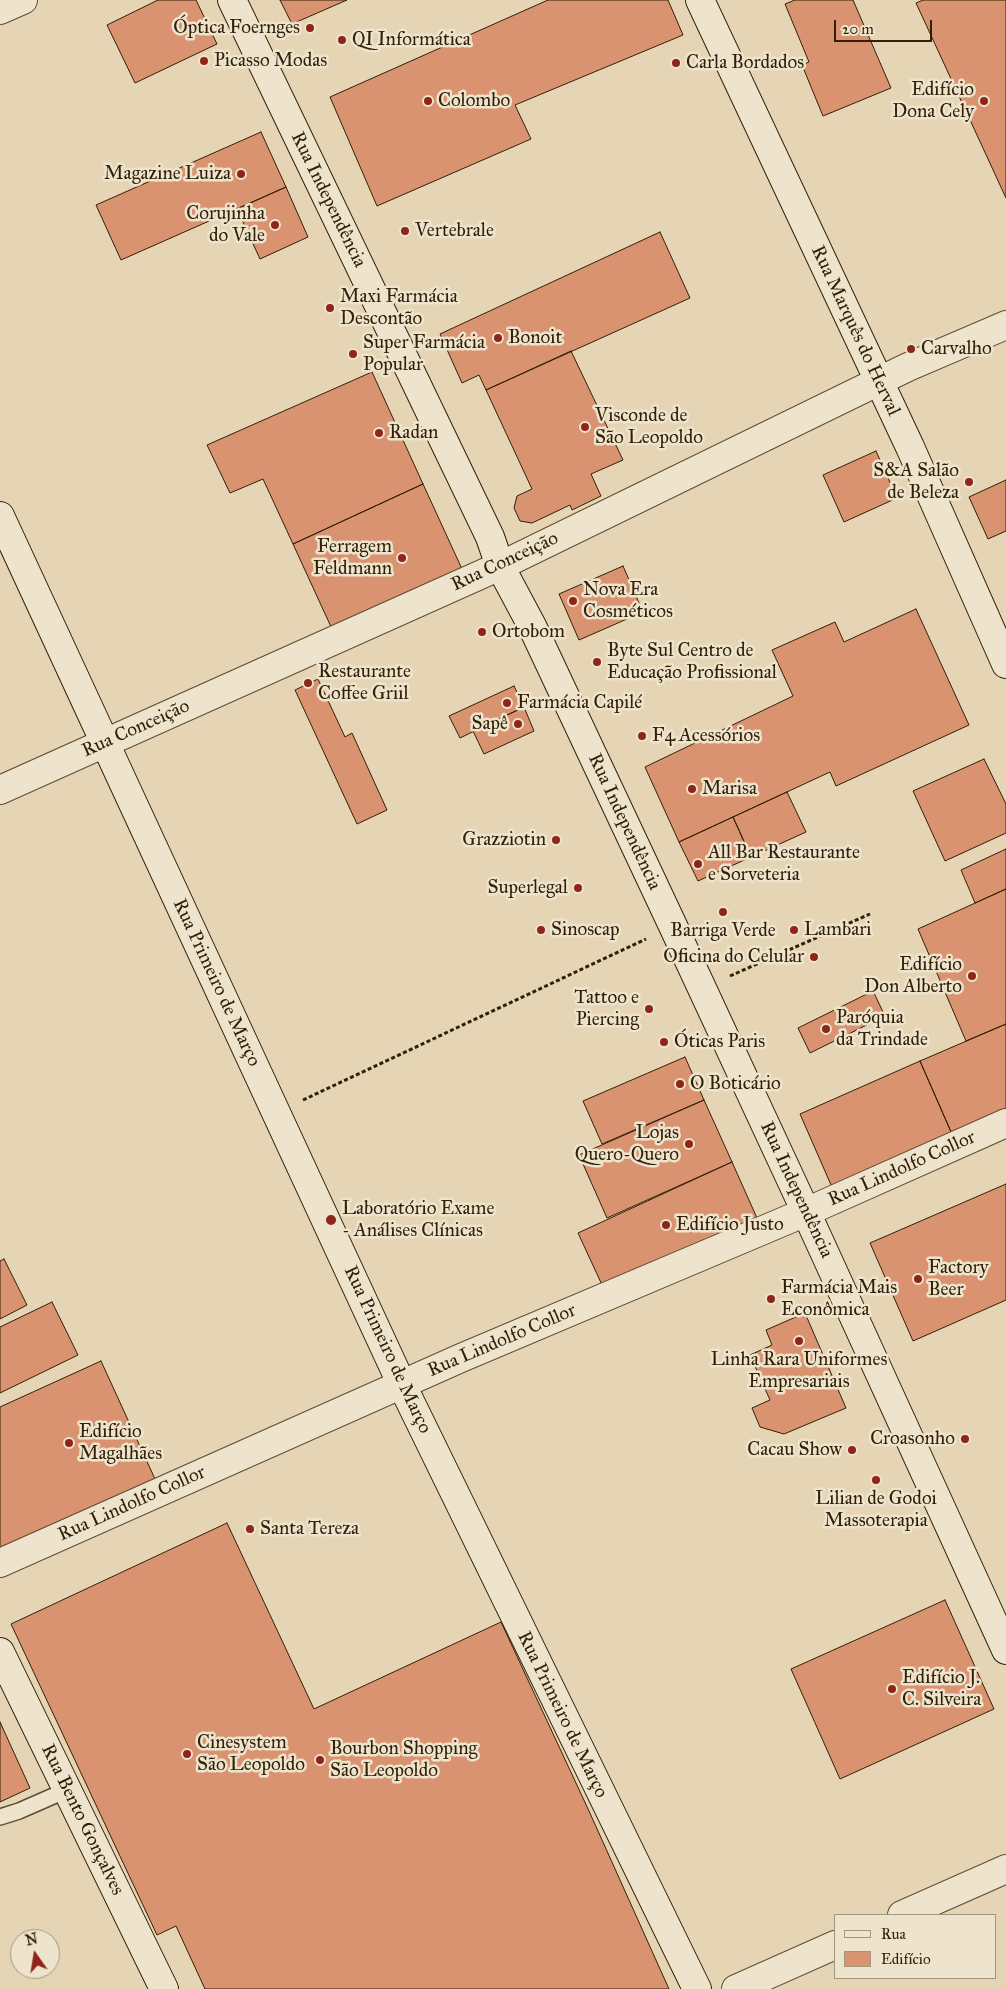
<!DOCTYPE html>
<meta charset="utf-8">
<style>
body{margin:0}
#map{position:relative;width:1006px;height:1989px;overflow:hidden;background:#e5d5b4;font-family:"IM FELL Great Primer",serif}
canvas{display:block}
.legend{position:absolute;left:834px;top:1914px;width:162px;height:65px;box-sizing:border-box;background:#eee4ce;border:1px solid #a2967e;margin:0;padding:6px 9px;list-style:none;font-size:15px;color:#312005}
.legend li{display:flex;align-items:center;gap:10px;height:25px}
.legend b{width:25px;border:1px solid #a2967e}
.north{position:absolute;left:10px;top:1929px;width:50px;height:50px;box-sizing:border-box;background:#eee4ce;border:1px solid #a2967e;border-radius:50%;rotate:347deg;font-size:14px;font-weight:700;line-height:20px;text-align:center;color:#312005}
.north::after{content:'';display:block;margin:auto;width:18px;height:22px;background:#8f2418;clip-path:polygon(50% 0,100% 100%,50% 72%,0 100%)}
.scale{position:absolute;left:834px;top:20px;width:98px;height:22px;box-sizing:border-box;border:2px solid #312005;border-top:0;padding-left:6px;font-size:15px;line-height:18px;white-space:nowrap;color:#312005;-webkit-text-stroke:4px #eee4ce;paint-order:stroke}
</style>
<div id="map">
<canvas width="1006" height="1989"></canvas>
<ul class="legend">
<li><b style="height:6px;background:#eee4ce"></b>Rua</li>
<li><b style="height:14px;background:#da9371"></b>Edifício</li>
</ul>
<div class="north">N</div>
<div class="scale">20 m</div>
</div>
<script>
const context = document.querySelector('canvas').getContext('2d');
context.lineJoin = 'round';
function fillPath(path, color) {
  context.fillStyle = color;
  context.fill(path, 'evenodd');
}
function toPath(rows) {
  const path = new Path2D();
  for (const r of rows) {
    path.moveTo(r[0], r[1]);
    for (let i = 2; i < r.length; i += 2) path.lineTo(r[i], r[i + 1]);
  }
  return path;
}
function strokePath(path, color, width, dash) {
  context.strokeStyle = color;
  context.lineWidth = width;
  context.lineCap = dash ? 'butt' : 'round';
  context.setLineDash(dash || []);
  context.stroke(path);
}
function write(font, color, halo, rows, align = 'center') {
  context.font = font + ' "IM FELL Great Primer",serif';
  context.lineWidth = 5;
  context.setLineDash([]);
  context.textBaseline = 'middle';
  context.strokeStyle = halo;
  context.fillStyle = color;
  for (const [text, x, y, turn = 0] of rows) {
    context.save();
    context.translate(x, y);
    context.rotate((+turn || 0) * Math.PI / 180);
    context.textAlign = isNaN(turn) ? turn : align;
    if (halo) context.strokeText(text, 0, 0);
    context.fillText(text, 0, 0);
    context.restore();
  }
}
const building = toPath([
 [158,0,196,0,217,44,135,83,107,25,158,0],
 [280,0,347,0,292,24,280,0],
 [548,0,668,0,683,35,515,105,531,139,377,206,330,97,548,0],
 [795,0,853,0,891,88,823,116,802,65,809,62,785,4,795,0],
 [923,0,1006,0,1006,198,916,3,923,0],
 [261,132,286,187,121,260,96,205,261,132],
 [286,187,308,237,260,259,237,209,286,187],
 [660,232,690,298,486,390,479,375,462,383,440,334,660,232],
 [571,351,623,460,591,474,601,496,572,510,570,505,532,523,520,521,514,508,517,496,532,489,486,390,571,351],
 [372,372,423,484,293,544,263,479,230,493,207,445,372,372],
 [876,451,897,498,844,522,823,475,876,451],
 [1006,480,1006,531,988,539,969,497,1006,480],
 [423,484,462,569,332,629,293,544,423,484],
 [623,566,643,612,579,640,559,594,623,566],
 [916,609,969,725,836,786,830,772,679,842,645,767,793,696,772,650,835,622,844,642,916,609],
 [318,679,345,737,352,733,387,810,357,824,295,690,318,679],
 [514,686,524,707,460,738,449,716,514,686],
 [524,707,534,731,484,754,473,731,524,707],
 [984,759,1006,804,1006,833,945,861,913,791,984,759],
 [787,792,806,832,751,857,733,817,787,792],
 [733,817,751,857,698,881,679,842,733,817],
 [1006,849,1006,889,975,903,961,870,1006,849],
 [1006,889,1006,1024,966,1041,918,929,1006,889],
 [873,991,885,1016,810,1053,798,1028,873,991],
 [1006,1024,1006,1119,955,1141,920,1061,1006,1024],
 [685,1057,704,1100,602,1144,583,1101,685,1057],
 [920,1061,955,1141,835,1194,800,1114,920,1061],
 [704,1100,732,1162,607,1218,579,1155,704,1100],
 [732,1162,757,1218,603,1287,578,1233,732,1162],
 [1006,1184,1006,1300,913,1341,870,1243,1006,1184],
 [4,1259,27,1305,0,1319,0,1261,4,1259],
 [52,1302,78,1355,0,1393,0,1327,52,1302],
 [805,1313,846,1408,784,1434,760,1427,752,1408,770,1400,750,1355,772,1345,766,1330,805,1313],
 [101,1361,155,1479,0,1550,0,1407,101,1361],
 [227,1523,314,1709,501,1622,589,1811,669,1989,205,1989,176,1926,157,1935,11,1624,227,1523],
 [945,1600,994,1709,840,1779,791,1669,945,1600],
 [0,1722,30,1788,0,1802,0,1722]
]);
const path = toPath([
 [730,976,870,914],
 [303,1100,646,939]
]);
const lane = toPath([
 [0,1817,19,1811,67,1790]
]);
const street = toPath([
 [0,10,23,0],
 [0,790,500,566,908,367,1006,325],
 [0,1563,461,1358,806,1212,1006,1123],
 [902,1915,1006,1869],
 [736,1989,835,1945]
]);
const secondary = toPath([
 [232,0,490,537,500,566,532,626,673,926,806,1212,1006,1650],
 [700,0,910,447,1006,664],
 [0,516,402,1385,697,1989],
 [0,1652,164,1989]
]);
const markers = [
 [310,28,5,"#8f2418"],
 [342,40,5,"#8f2418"],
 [204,61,5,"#8f2418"],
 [676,63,5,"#8f2418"],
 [428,101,5,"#8f2418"],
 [984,101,5,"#8f2418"],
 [241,174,5,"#8f2418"],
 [275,225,5,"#8f2418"],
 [405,231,5,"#8f2418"],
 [330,308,5,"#8f2418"],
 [498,338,5,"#8f2418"],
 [911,349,5,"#8f2418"],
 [353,354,5,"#8f2418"],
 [585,427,5,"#8f2418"],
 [379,433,5,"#8f2418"],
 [969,482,5,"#8f2418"],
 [402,558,5,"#8f2418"],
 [573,601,5,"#8f2418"],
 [482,632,5,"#8f2418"],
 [597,662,5,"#8f2418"],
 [308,683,5,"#8f2418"],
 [507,703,5,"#8f2418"],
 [518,724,5,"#8f2418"],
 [642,736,5,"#8f2418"],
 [692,789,5,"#8f2418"],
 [556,840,5,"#8f2418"],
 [698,864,5,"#8f2418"],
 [578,888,5,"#8f2418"],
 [723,912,5,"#8f2418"],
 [541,930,5,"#8f2418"],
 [794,930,5,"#8f2418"],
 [814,957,5,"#8f2418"],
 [972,976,5,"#8f2418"],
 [649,1009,5,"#8f2418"],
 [826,1029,5,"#8f2418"],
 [664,1042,5,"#8f2418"],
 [680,1084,5,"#8f2418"],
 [689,1144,5,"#8f2418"],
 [331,1220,6,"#8f2418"],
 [666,1225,5,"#8f2418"],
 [918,1279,5,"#8f2418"],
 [771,1299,5,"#8f2418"],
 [799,1341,5,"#8f2418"],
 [965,1439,5,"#8f2418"],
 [69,1443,5,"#8f2418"],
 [852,1450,5,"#8f2418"],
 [876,1480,5,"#8f2418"],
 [250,1529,5,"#8f2418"],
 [892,1689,5,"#8f2418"],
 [187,1754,5,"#8f2418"],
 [320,1760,5,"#8f2418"]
];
const poiNames = [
 ["Óptica Foernges",300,28,"right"],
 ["QI Informática",352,40],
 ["Picasso Modas",214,61],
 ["Carla Bordados",686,63],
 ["Edifício",974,90,"right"],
 ["Dona Cely",974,112,"right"],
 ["Colombo",438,101],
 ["Magazine Luiza",231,174,"right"],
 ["Corujinha",265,214,"right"],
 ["do Vale",265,236,"right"],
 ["Vertebrale",415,231],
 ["Maxi Farmácia",340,297],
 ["Descontão",340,319],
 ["Bonoit",508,338],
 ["Super Farmácia",363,343],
 ["Popular",363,365],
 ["Carvalho",921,349],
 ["Visconde de",595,416],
 ["São Leopoldo",595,438],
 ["Radan",389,433],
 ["S&A Salão",959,471,"right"],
 ["de Beleza",959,493,"right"],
 ["Ferragem",392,547,"right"],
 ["Feldmann",392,569,"right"],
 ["Nova Era",583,590],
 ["Cosméticos",583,612],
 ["Ortobom",492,632],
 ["Byte Sul Centro de",607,651],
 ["Educação Profissional",607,673],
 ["Restaurante",318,672],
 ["Coffee Griil",318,694],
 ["Farmácia Capilé",517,703],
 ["Sapê",508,724,"right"],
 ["F4 Acessórios",652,736],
 ["Marisa",702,789],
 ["Grazziotin",546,840,"right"],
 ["All Bar Restaurante",708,853],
 ["e Sorveteria",708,875],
 ["Superlegal",568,888,"right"],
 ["Sinoscap",551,930],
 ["Lambari",804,930],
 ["Barriga Verde",723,931,"center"],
 ["Oficina do Celular",804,957,"right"],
 ["Edifício",962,965,"right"],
 ["Don Alberto",962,987,"right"],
 ["Tattoo e",639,998,"right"],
 ["Piercing",639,1020,"right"],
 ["Paróquia",836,1018],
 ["da Trindade",836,1040],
 ["Óticas Paris",674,1042],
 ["O Boticário",690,1084],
 ["Lojas",679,1133,"right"],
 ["Quero-Quero",679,1155,"right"],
 ["Laboratório Exame",342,1209],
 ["- Análises Clínicas",342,1231],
 ["Edifício Justo",676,1225],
 ["Factory",928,1268],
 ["Beer",928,1290],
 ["Farmácia Mais",781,1288],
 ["Econômica",781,1310],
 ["Linha Rara Uniformes",799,1360,"center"],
 ["Empresariais",799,1382,"center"],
 ["Edifício",79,1432],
 ["Magalhães",79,1454],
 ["Croasonho",955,1439,"right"],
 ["Cacau Show",842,1450,"right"],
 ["Lilian de Godoi",876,1499,"center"],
 ["Massoterapia",876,1521,"center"],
 ["Santa Tereza",260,1529],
 ["Edifício J.",902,1678],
 ["C. Silveira",902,1700],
 ["Cinesystem",197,1743],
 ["São Leopoldo",197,1765],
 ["Bourbon Shopping",330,1749],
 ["São Leopoldo",330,1771]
];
const streetNames = [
 ["Rua Independência",328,200,64],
 ["Rua Marquês do Herval",855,331,65],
 ["Rua Conceição",505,562,-25],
 ["Rua Conceição",136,729,-24],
 ["Rua Independência",624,822,65],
 ["Rua Primeiro de Março",216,983,65],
 ["Rua Lindolfo Collor",902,1169,-24],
 ["Rua Independência",796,1190,65],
 ["Rua Lindolfo Collor",502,1341,-23],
 ["Rua Primeiro de Março",387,1350,65],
 ["Rua Lindolfo Collor",132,1504,-24],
 ["Rua Primeiro de Março",562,1715,64],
 ["Rua Bento Gonçalves",82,1820,64]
];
fillPath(building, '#da9371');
strokePath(building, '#312005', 1);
strokePath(lane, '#5e4d31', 18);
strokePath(street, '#5e4d31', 30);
strokePath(secondary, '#312005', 30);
strokePath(path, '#312005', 3, [4, 2.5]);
strokePath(lane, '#eee4ce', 15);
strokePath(street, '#eee4ce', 28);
strokePath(secondary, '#eee4ce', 28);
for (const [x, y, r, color] of markers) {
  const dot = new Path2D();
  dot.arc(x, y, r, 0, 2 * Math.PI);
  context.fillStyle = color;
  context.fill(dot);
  strokePath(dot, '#eee4ce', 2);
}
write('19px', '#312005', '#eee4ce', poiNames, 'left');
write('19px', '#312005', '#eee4ce', streetNames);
</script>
